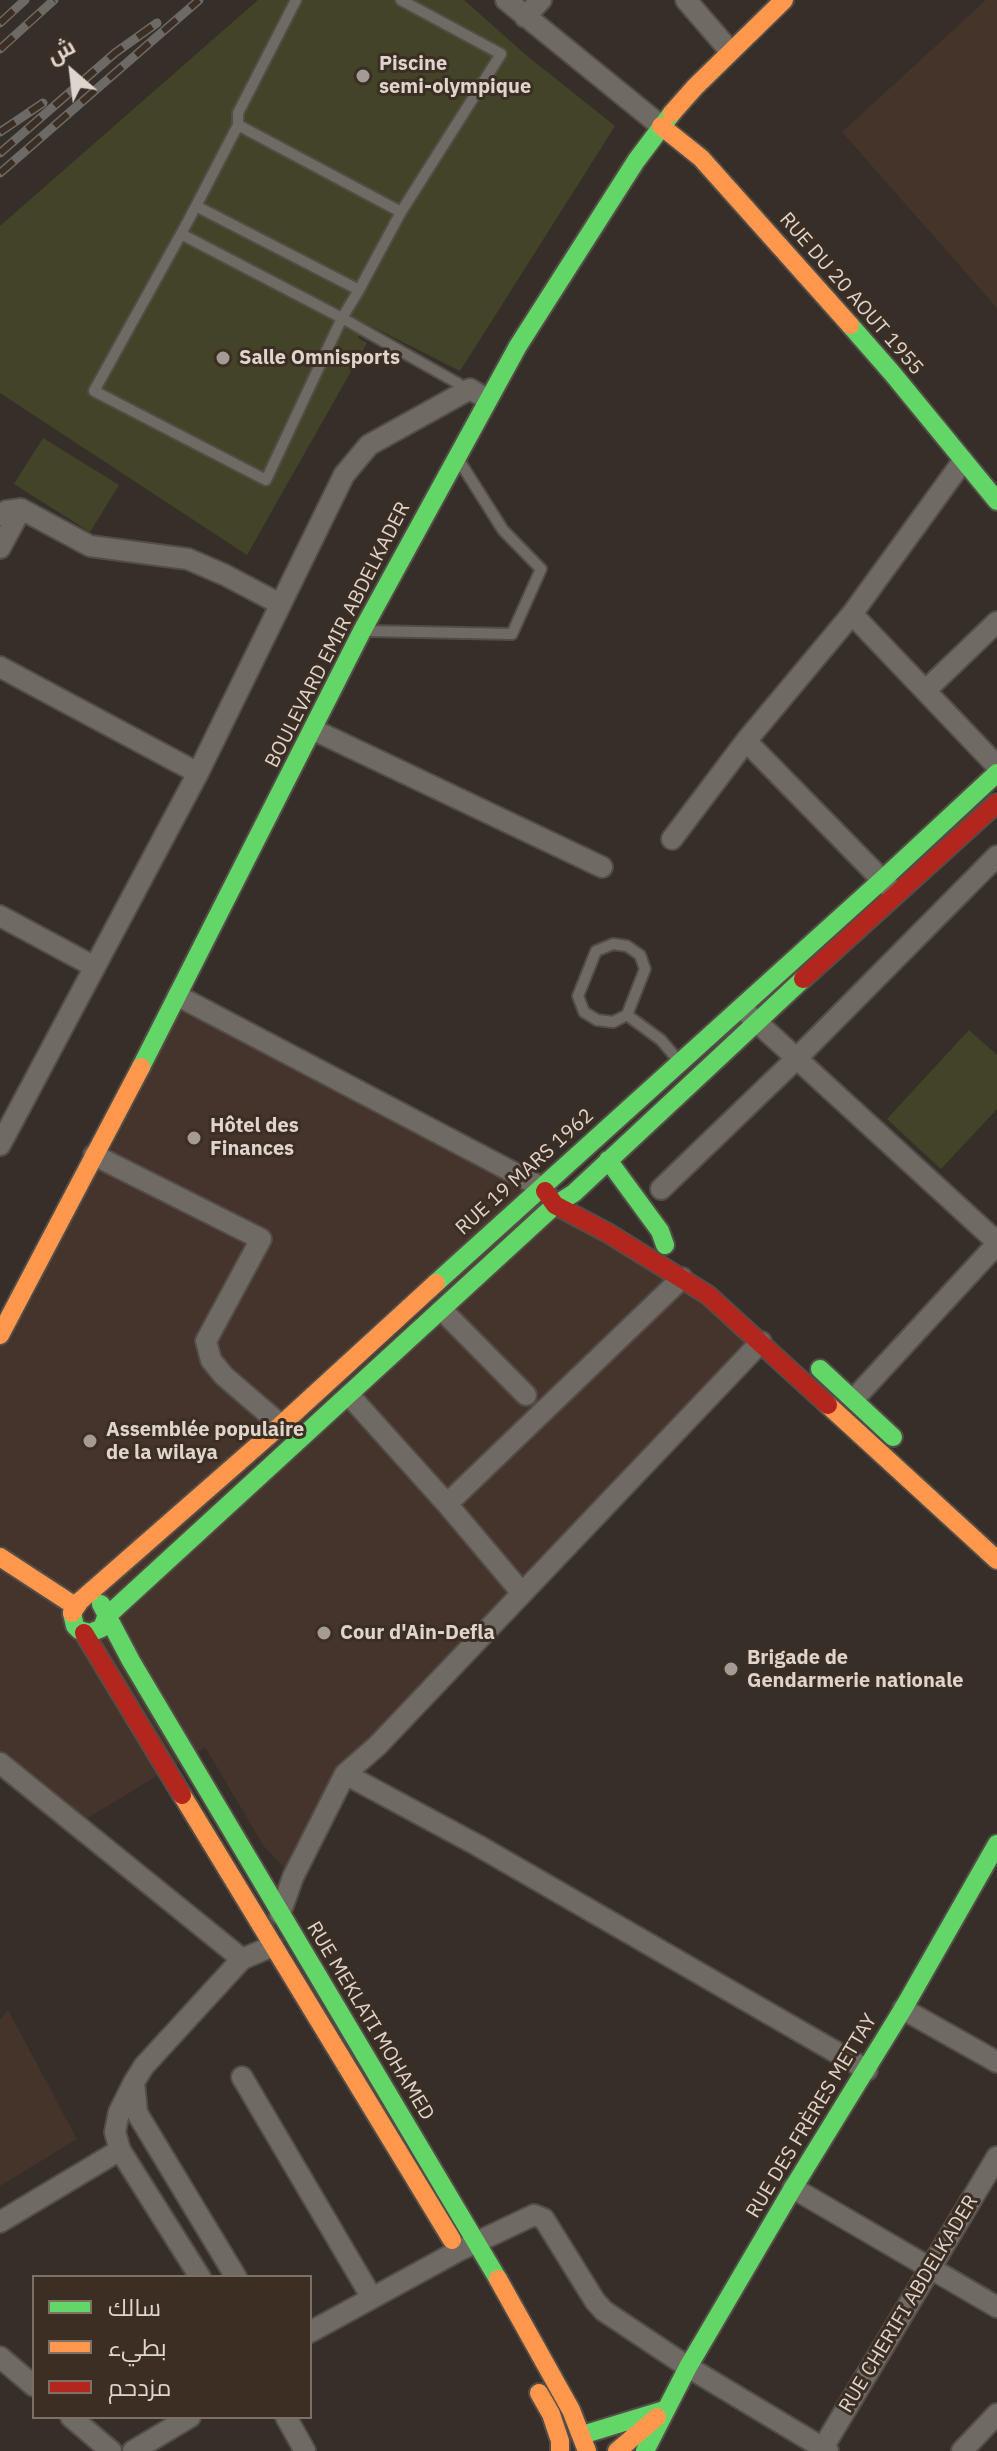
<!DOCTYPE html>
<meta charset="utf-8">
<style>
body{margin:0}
#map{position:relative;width:997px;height:2451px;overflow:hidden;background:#362f29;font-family:"IBM Plex Sans",Cairo,sans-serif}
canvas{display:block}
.legend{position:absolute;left:32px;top:2275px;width:280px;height:144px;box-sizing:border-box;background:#3c2e23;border:2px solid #7d7167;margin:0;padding:10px 14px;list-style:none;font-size:24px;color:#ded5ce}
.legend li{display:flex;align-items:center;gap:16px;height:40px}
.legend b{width:40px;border:2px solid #7d7167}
.north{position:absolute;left:32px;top:32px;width:80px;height:80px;-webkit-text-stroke:6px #3c2e23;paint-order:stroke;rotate:332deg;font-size:22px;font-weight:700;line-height:32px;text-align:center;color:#ded5ce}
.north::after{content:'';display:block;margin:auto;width:28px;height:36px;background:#ded5ce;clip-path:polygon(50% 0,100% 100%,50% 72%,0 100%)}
</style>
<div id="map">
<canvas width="997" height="2451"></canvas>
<ul class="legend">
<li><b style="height:10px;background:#63d668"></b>سالك</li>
<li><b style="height:10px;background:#ff974d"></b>بطيء</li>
<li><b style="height:10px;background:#b3261e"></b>مزدحم</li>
</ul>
<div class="north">ش</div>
</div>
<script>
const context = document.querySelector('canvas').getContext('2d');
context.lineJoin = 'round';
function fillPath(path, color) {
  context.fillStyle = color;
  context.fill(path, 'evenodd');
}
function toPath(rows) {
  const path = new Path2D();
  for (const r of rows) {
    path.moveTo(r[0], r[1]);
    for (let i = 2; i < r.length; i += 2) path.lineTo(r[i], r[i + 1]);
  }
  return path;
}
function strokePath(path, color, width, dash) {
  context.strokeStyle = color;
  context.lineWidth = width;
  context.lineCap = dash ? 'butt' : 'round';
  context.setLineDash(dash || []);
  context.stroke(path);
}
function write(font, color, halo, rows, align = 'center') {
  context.font = font + ' "IBM Plex Sans",sans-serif';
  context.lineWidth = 6;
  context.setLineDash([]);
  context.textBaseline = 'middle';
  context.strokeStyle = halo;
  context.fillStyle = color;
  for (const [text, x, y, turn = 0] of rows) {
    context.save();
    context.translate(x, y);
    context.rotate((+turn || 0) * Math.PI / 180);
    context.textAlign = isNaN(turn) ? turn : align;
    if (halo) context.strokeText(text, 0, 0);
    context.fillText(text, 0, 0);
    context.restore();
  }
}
const commercial = toPath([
 [178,996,541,1187,761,1342,345,1774,293,1877,263,1845,205,1747,76,1825,0,1763,0,1335]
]);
const education = toPath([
 [986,0,997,0,997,308,842,132],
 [8,2010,77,2139,0,2186,0,2020]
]);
const green = toPath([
 [258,0,464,0,526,55,615,126,460,371,367,324,358,338,367,343,247,555,0,393,0,226],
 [43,438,119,485,90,532,14,484],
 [969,1030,997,1055,997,1109,941,1169,887,1119]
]);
const lane = toPath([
 [238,125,401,212],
 [196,206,238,125,238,113,296,0],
 [181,234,94,391,266,480,342,318,359,290,196,206,181,234,342,318,468,389],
 [359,290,401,212,501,54,401,0],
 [370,631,512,634,541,569,503,530,460,462],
 [627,1015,613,1022,597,1020,584,1012,578,996,596,951,613,944,627,946,640,955,645,969,627,1015,661,1040,678,1060]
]);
const street = toPath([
 [506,0,661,126],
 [686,0,730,51],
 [525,17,541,0],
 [21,509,90,546,188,559,225,575,280,604],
 [0,515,6,511,21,509,0,548],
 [852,614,997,766],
 [0,667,198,773],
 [926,690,997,622],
 [314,730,602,867],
 [746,741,889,887],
 [672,839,746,741,852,614,963,461],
 [0,916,95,967],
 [178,996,541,1187],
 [747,1013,997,1242],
 [0,1145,198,773,344,475,369,445,470,389,487,399],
 [94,1155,261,1239,206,1341,211,1360,224,1376,281,1425],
 [661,1189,796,1059,997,856],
 [442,1310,526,1395],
 [349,1395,447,1504,522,1593],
 [854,1399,997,1244],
 [447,1504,682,1278],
 [0,1763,242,1959],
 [345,1774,477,1845,867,2070],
 [280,1914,293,1877,345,1774,377,1746,761,1342],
 [903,2009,997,2062],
 [242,2077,372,2298],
 [134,2082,119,2112,115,2132,120,2150,200,2277],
 [793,2188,997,2307],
 [0,2222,120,2150],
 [236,2277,137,2113,134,2082,144,2066,242,1959,273,1946],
 [310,2332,458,2251,534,2215,544,2219,595,2301,604,2311,688,2367,828,2451],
 [0,2357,34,2386],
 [71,2417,111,2451],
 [286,2417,305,2451],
 [133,2451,190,2417],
 [821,2451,997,2157],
 [962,2451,997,2414]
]);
const fast = toPath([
 [850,325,892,373,997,501],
 [141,1067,362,631,518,346,636,161,672,113],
 [608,1160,660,1231,665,1245],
 [436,1283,882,880,997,773],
 [820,1369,893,1437],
 [101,1604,131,1661,498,2279],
 [72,1613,75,1626,79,1630,90,1633,102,1628,106,1617,555,1205,574,1193,803,979],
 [582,2435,664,2410],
 [645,2451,688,2367,793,2188,903,2009,997,1844]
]);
const slow = toPath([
 [672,113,695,87,784,0],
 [661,126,701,158,850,325],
 [0,1335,141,1067],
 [828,1405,997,1560],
 [0,1557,75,1606],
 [72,1613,80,1601,281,1425,436,1283],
 [182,1795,452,2240],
 [498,2279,571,2410,587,2451],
 [539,2393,551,2414,560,2441,560,2451],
 [617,2451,657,2417]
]);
const jam = toPath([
 [803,979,997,803],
 [545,1191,555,1205,608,1233,708,1295,828,1405],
 [84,1633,182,1795]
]);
const rail = toPath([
 [0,23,25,0],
 [0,49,54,0],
 [0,132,43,103],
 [0,153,115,53,157,23],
 [0,173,199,0]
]);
const markers = [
 [363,76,8,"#a39b94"],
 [223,358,8,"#a39b94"],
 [194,1138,8,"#a39b94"],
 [90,1441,8,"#a39b94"],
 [324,1633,8,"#a39b94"],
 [731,1669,8,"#a39b94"]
];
const poiNames = [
 ["Piscine",379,64],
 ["semi-olympique",379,87],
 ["Salle Omnisports",239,358],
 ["Hôtel des",210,1126],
 ["Finances",210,1149],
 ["Assemblée populaire",106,1430],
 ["de la wilaya",106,1453],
 ["Cour d'Ain-Defla",340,1633],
 ["Brigade de",747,1658],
 ["Gendarmerie nationale",747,1681]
];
const streetNames = [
 ["RUE DU 20 AOUT 1955",851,294,49],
 ["BOULEVARD EMIR ABDELKADER",338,635,-63],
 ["RUE 19 MARS 1962",525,1172,-42],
 ["RUE MEKLATI MOHAMED",370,2021,59],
 ["RUE DES FRÈRES METTAY",812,2116,-59],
 ["RUE CHERIFI ABDELKADER",909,2304,-59]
];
fillPath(commercial, '#44342b');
fillPath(education, '#44342a');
fillPath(green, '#434427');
strokePath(lane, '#544d47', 14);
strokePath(street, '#544d47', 24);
strokePath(fast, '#544d47', 22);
strokePath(slow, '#544d47', 22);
strokePath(jam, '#544d47', 22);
strokePath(lane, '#706a65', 10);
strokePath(street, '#706a65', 20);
strokePath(fast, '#63d668', 18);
strokePath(slow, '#ff974d', 18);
strokePath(jam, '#b3261e', 18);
strokePath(rail, '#6d6964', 9);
strokePath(rail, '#3c2e23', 6, [18]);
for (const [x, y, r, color] of markers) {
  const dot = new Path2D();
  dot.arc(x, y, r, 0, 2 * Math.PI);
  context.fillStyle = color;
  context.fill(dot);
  strokePath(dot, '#3c2e23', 3);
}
write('bold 20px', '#ded5ce', '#3c2e23', poiNames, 'left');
write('20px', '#ded5ce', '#3c2e23', streetNames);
</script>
